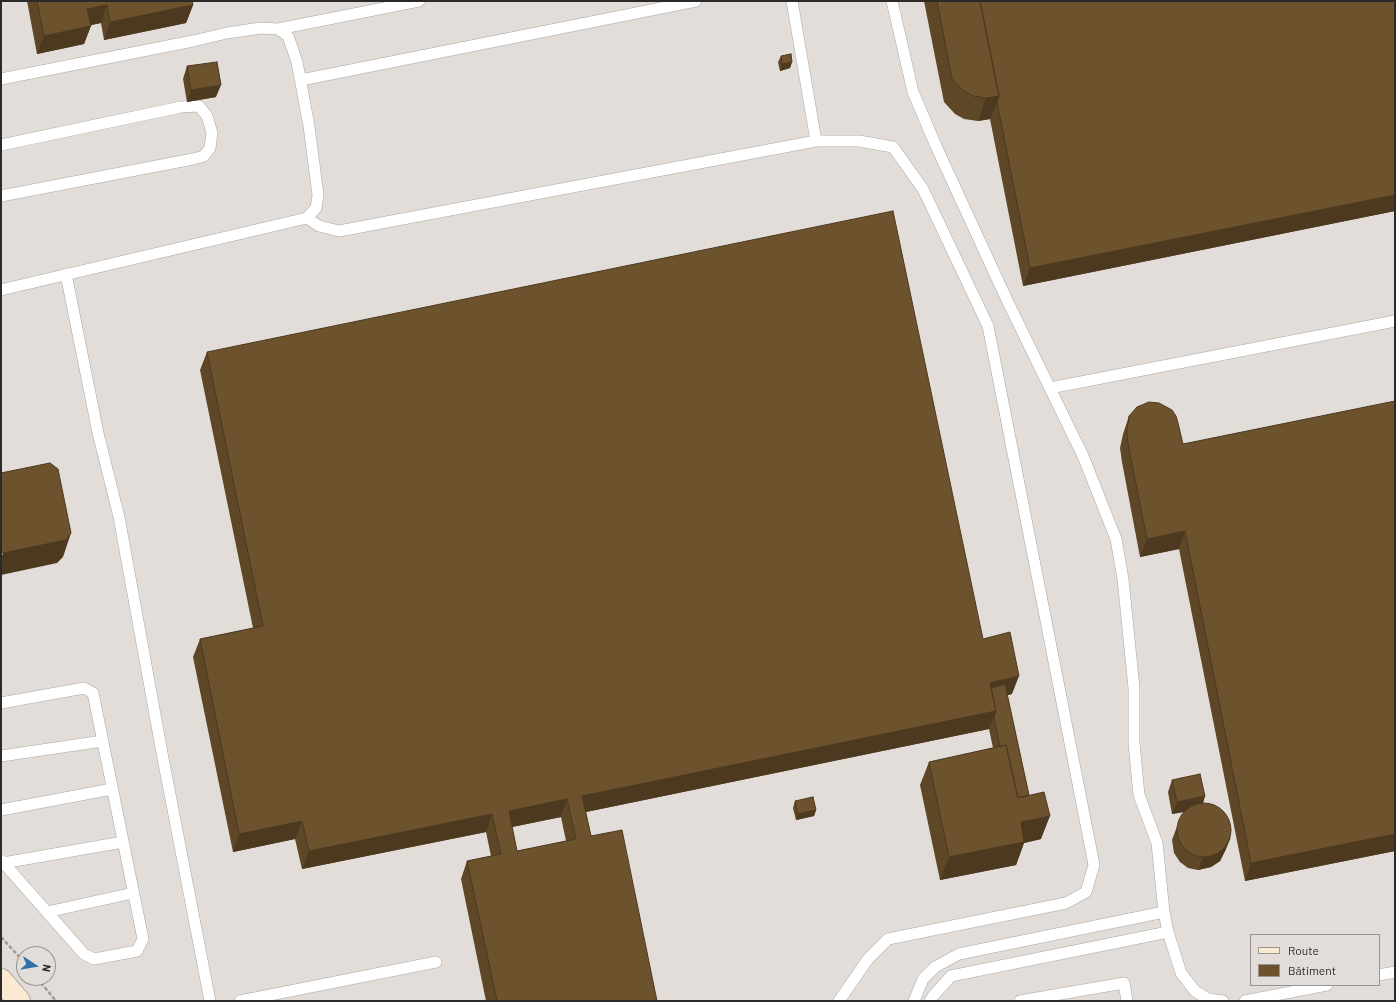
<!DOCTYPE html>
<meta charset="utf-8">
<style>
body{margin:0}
#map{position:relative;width:1396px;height:1002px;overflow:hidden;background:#e2ddd8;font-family:Barlow,sans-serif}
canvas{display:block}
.frame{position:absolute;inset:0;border:2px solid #2c2a28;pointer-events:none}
.legend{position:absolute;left:1250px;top:934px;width:130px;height:52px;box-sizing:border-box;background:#e2ddd8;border:1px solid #999592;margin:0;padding:5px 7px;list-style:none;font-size:12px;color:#2c2a28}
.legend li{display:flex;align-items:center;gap:8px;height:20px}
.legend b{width:20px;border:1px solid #999592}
.north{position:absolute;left:16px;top:946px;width:40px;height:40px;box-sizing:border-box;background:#e2ddd8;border:1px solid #999592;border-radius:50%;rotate:102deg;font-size:11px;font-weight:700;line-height:16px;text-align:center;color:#2c2a28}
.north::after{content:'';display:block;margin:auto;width:14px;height:18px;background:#2f70a6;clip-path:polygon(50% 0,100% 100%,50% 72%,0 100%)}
</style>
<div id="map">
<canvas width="1396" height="1002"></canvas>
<div class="frame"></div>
<ul class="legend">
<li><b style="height:5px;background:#fbead2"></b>Route</li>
<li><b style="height:11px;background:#6c522d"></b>Bâtiment</li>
</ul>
<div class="north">N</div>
</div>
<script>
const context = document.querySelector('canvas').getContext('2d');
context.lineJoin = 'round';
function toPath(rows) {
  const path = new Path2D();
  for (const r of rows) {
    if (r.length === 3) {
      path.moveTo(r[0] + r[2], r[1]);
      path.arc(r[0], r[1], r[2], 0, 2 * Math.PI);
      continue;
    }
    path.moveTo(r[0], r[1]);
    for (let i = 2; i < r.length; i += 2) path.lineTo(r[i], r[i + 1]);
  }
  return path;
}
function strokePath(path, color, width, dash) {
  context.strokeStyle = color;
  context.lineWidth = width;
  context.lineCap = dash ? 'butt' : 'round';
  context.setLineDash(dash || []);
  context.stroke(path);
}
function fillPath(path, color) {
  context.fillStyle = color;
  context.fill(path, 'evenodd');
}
const path = toPath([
 [1,937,24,962],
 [37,978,56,1001]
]);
const lane = toPath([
 [892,1,913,92,936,146,1006,298,1083,456,1116,539,1123,579,1134,688,1134,743,1139,795,1157,843,1164,912,1168,932,1181,973,1195,991,1208,999,1223,1001],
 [278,29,419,1],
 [1,79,193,41,227,33,261,28,278,29,288,36,297,62,309,126,318,195,316,208,307,218,1,290],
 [301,80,696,1],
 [816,141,859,141,893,147,923,189,988,326,1094,865,1086,892,1066,903,888,939,868,959,839,1001],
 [1,145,181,107,199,106,207,116,212,133,210,148,204,156,193,159,1,196],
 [307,218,319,226,339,231,816,141,792,1],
 [66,274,98,433,119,517,162,753,210,1001],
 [1050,388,1395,321],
 [1,703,84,688,93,693,143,939,137,951,94,959,84,954,1,860],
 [1,756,103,741],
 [1,810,112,789],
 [3,863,123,842],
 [47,912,133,893],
 [1379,975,1395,972],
 [240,1001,436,962],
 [914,1001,923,979,935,967,959,954,1164,912],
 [930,1001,933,996,951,976,1168,932],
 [1020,1001,1124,983,1127,1001],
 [1245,1001,1327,985]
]);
const secondary = toPath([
 [1,980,19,1001]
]);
const wall = toPath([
 [27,1,192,1,193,5,186,23,104,40,101,23,91,25,84,44,37,54],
 [924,1,1395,1,1395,211,1023,286,990,119,978,121,964,119,955,114,944,102],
 [781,56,792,62,790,68,780,71,778,62],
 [187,66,216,97,187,102,183,79],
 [207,352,983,639,1012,694,1007,695,1029,795,1041,839,1024,843,1016,865,940,880,920,785,929,762,993,748,989,729,586,812,591,836,657,1001,486,1001,461,879,467,861,491,856,486,832,302,869,295,839,233,852,193,657,200,639,253,628,200,370],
 [561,817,566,841,517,851,512,827],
 [1129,416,1183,444,1395,851,1245,881,1179,549,1140,557,1122,462,1120,448,1123,434],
 [1172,780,1205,796,1203,803,1226,849,1220,861,1211,867,1198,870,1188,868,1180,862,1174,853,1172,840,1179,821,1184,812,1172,814,1168,792],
 [795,801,816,810,814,816,796,820,793,808]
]);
const shadedWall = toPath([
 [107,5,101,23,81,27,87,9],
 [193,5,186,23,104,40,110,22],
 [91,26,84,44,37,54,44,36],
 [792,62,790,68,780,71,782,64],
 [221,85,216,97,187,102,191,90],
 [999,96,990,119,978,121,986,98],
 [1395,195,1395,211,1023,286,1030,268],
 [1185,531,1179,549,1140,557,1147,539],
 [71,533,63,557,57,563,1,575,1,558,3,553],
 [1019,676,1012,694,990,700,990,683],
 [996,711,989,729,576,814,582,796],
 [1205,796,1201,809,1172,814,1177,802],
 [567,799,561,817,502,829,509,811],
 [816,810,814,816,796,820,798,814],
 [492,814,486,832,302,869,309,851],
 [1050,816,1041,839,1024,843,1016,865,940,880,949,857,1021,822],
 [302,821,295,839,233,852,239,834],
 [1395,834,1395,851,1245,881,1251,863],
 [1231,837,1226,849,1220,861,1211,867,1198,870,1203,858]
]);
const building = toPath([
 [37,1,192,1,193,5,110,22,107,5,87,9,91,26,44,36,37,1],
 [937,1,980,1,999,96,986,98,973,96,964,91,952,79,937,1],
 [980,1,1395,1,1395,195,1030,268,997,102,999,96,980,1],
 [791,54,792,62,782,64,781,56,791,54],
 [217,62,221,85,191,90,187,66,217,62],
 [893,211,983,639,1010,632,1019,676,990,683,996,711,582,796,591,836,622,830,657,1001,497,1001,467,861,501,854,492,814,309,851,302,821,239,834,200,639,263,626,207,352,893,211],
 [567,799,576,839,517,851,509,811,567,799],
 [1395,401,1395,834,1251,863,1185,531,1147,539,1128,444,1127,430,1129,416,1137,407,1149,402,1159,403,1172,410,1176,416,1178,423,1183,444,1395,401],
 [50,463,58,469,71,533,66,540,3,553,1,552,1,472,1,473,50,463],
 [1005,684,1029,795,1018,798,1006,745,1000,747,994,717,996,711,991,688,1005,684],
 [1006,745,1018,798,1044,792,1050,816,1021,822,1024,842,949,857,929,762,1006,745],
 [1200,774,1205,796,1177,802,1172,780,1200,774],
 [813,797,816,810,798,814,795,801,813,797],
 [1204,830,27]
]);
strokePath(lane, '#aba7a1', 12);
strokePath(secondary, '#aba7a1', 24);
strokePath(path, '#9f9b97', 2.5, [4, 2]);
strokePath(lane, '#fff', 11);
strokePath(secondary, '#fbead2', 22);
fillPath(wall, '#5d4727');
fillPath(shadedWall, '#4c3920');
fillPath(building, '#6c522d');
strokePath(building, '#4c3920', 1);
</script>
